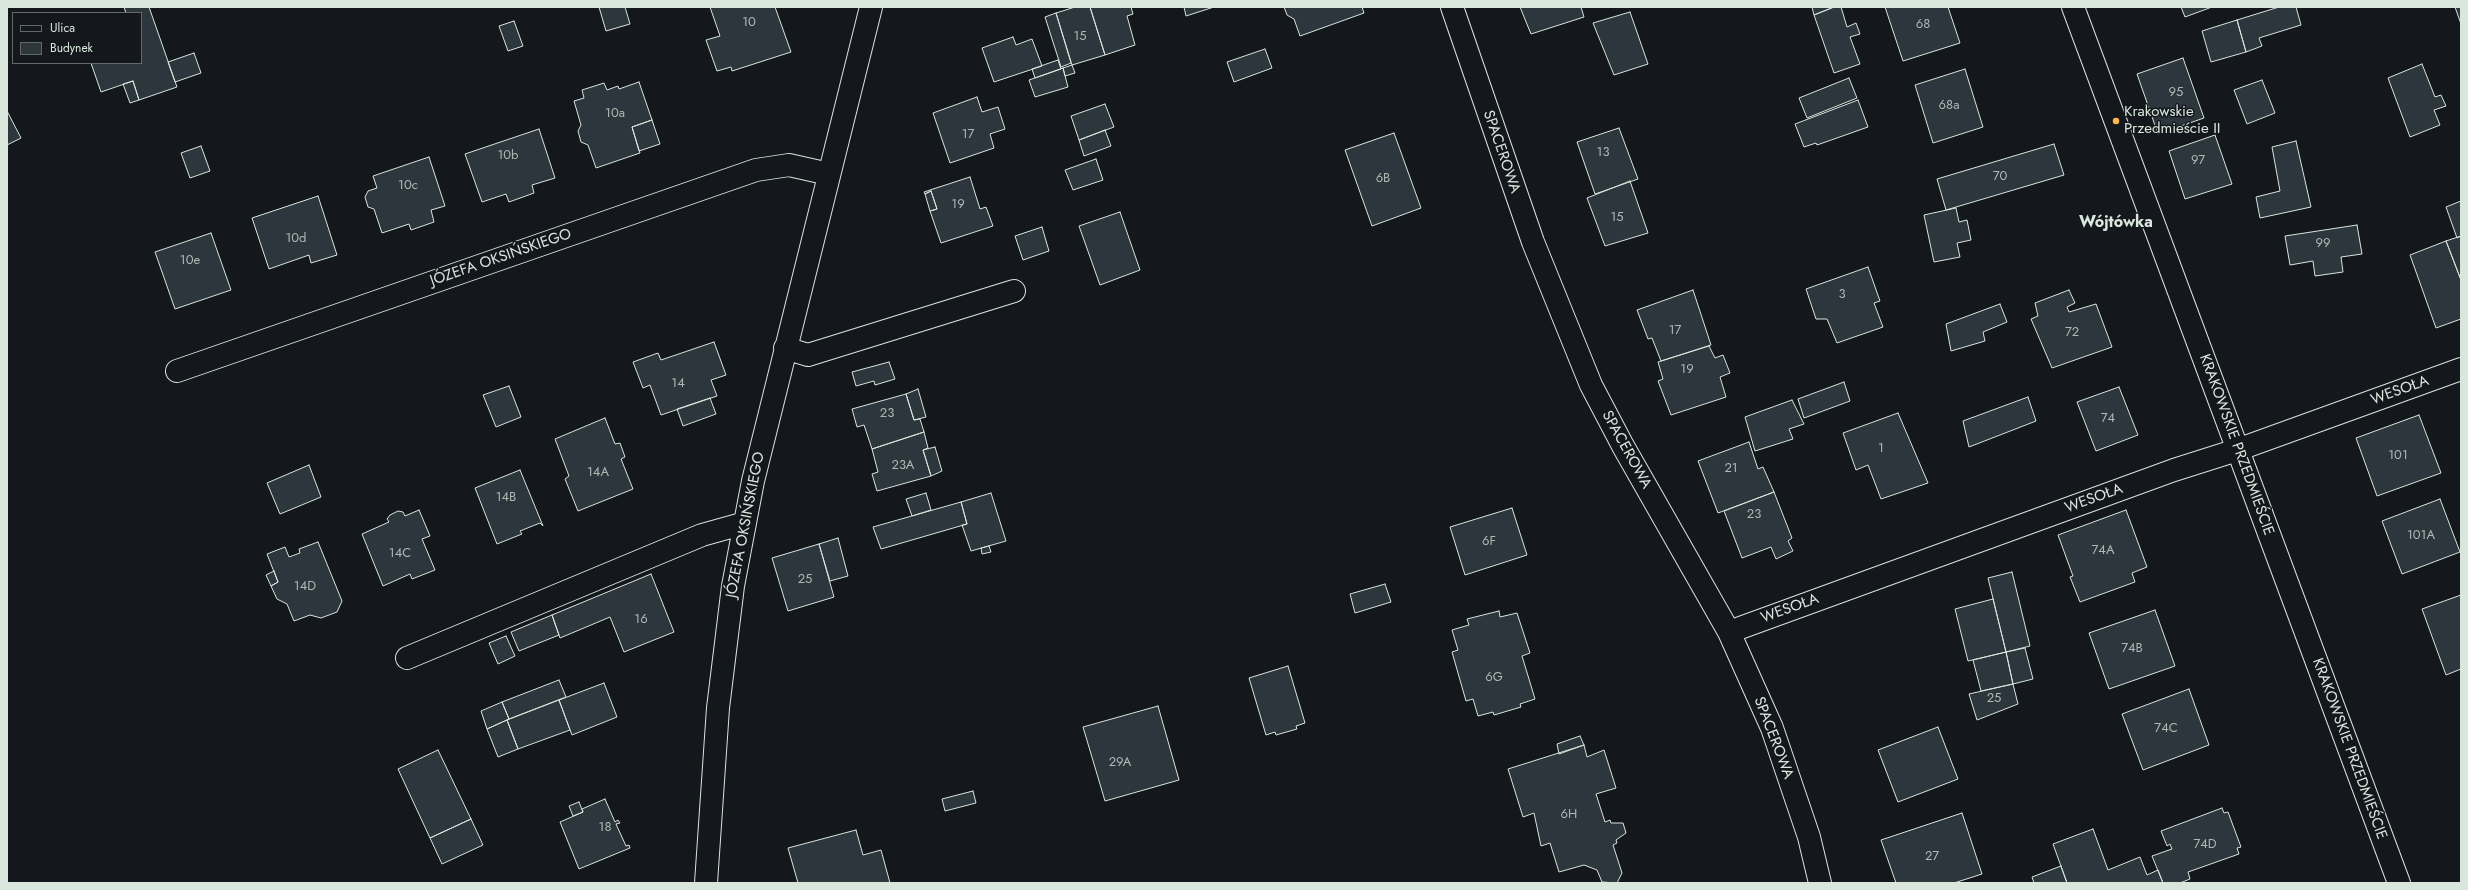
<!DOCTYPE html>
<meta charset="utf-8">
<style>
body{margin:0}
#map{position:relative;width:2468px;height:890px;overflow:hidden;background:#14181c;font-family:Jost,sans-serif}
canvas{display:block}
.frame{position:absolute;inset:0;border:8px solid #d8e6dc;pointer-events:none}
.legend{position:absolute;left:12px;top:12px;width:130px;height:52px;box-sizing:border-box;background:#14181c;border:1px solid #626a69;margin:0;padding:5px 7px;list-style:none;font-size:12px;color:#d8e6dc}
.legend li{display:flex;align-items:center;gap:8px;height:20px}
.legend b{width:20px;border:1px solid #626a69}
</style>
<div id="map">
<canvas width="2468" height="890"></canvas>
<div class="frame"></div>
<ul class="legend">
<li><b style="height:5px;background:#14181c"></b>Ulica</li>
<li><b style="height:11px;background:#2c363c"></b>Budynek</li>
</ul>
</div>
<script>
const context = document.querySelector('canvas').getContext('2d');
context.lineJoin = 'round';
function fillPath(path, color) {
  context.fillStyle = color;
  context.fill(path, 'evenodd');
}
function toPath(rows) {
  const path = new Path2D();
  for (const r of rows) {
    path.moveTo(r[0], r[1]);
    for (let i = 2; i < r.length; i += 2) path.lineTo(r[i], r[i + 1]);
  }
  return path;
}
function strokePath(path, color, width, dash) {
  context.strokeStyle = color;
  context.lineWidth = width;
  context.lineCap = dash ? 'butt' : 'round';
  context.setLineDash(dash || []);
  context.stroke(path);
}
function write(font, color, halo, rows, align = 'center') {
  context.font = font + ' Jost,sans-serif';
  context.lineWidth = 3;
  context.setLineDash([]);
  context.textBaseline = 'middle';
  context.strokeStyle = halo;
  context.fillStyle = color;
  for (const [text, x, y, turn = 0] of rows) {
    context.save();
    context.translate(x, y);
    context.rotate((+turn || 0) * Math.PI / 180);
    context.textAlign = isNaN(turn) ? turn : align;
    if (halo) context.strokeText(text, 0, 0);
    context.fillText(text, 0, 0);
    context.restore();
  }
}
const building = toPath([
 [124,7,149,7,177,87,139,100,133,81,101,92,91,63,141,63,141,13,126,13,124,7],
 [599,7,625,7,630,24,606,31,599,7],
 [710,7,775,7,791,52,732,71,731,67,717,71,706,40,720,36,710,7],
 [1075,7,1090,7,1105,55,1072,65,1056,13,1075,7],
 [1090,7,1131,7,1133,14,1127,16,1135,45,1105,55,1090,7],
 [1184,7,1214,7,1186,16,1184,7],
 [1284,7,1362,7,1364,13,1300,36,1294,19,1287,15,1284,7],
 [1520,7,1581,7,1584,17,1531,34,1520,7],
 [1812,7,1834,7,1814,15,1812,7],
 [1834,7,1841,7,1847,27,1856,23,1860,34,1850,37,1860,64,1834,73,1814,15,1834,7],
 [1885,7,1948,7,1960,43,1903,61,1885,7],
 [2181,7,2212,7,2185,17,2181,7],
 [2279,7,2296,7,2301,25,2259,38,2262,46,2246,52,2237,20,2279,7],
 [2455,7,2461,7,2461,24,2455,7],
 [1630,12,1648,64,1614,75,1593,23,1630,12],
 [1056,13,1071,63,1061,67,1045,17,1056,13],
 [2237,20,2246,52,2211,62,2202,31,2237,20],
 [514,21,523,46,508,51,499,26,514,21],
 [1013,37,1016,45,1032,39,1042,66,994,82,982,48,1013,37],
 [1265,49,1272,68,1234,82,1227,62,1265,49],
 [194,53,201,73,175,82,168,62,194,53],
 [2183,58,2204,118,2158,134,2137,74,2183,58],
 [1058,60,1061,69,1035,78,1032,69,1058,60],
 [2422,64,2435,97,2441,95,2446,106,2434,110,2440,125,2410,137,2388,78,2422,64],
 [1072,65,1075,73,1065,76,1063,68,1072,65],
 [1063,68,1068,87,1035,97,1029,80,1063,68],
 [1965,69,1983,127,1933,143,1915,85,1965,69],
 [1849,78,1857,98,1807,118,1799,98,1849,78],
 [2262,80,2275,113,2247,124,2234,90,2262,80],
 [133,81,139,100,130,103,123,84,133,81],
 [639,82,652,120,632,127,640,153,596,168,588,145,581,142,578,131,581,125,574,101,584,98,582,90,604,83,607,90,618,86,619,89,639,82],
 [977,97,982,112,998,107,1005,129,990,134,994,148,950,163,933,113,977,97],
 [1858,100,1868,127,1817,145,1816,143,1804,147,1795,124,1858,100],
 [1105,104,1114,127,1079,140,1071,116,1105,104],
 [7,111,21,138,7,145,7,111],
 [652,120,660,144,639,151,632,127,652,120],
 [1619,128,1638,179,1595,194,1577,142,1619,128],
 [539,129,555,178,532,185,534,193,509,202,506,194,482,202,465,154,539,129],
 [1105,130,1111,146,1084,156,1079,140,1105,130],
 [1394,133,1421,208,1372,226,1345,150,1394,133],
 [2215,135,2232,184,2185,199,2169,151,2215,135],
 [2296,141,2311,207,2260,218,2256,197,2280,191,2272,147,2296,141],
 [2054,144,2064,175,1946,210,1937,179,2054,144],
 [201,146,210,171,190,178,181,153,201,146],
 [429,157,445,206,431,210,434,222,411,230,409,224,382,233,374,209,368,207,365,197,368,191,377,188,373,176,429,157],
 [1096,159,1103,180,1073,190,1065,170,1096,159],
 [970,177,980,209,986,207,993,226,941,243,930,211,937,209,931,191,925,194,924,192,970,177],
 [1630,181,1648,233,1605,246,1587,198,1630,181],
 [931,191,937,209,930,211,925,194,931,191],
 [318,196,337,255,311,263,309,255,269,269,252,218,318,196],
 [2461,201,2461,236,2457,238,2446,207,2461,201],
 [1956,208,1959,222,1967,220,1971,240,1957,243,1960,257,1934,262,1924,215,1956,208],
 [1120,212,1140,270,1100,285,1079,226,1120,212],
 [2357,225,2362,254,2341,257,2343,272,2315,276,2313,261,2290,265,2285,236,2357,225],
 [1042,227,1049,251,1023,260,1015,236,1042,227],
 [211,233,231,290,175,309,155,252,211,233],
 [2461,236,2461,280,2446,241,2461,236],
 [2446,241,2461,280,2461,319,2436,328,2410,255,2446,241],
 [1868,267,1880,301,1874,303,1883,327,1837,343,1827,319,1816,319,1806,289,1868,267],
 [1693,290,1711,345,1661,361,1652,338,1648,339,1637,310,1693,290],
 [2069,290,2075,303,2067,307,2069,312,2096,304,2112,347,2052,368,2031,319,2038,316,2035,303,2069,290],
 [2000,304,2007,322,1983,332,1985,341,1951,351,1946,324,2000,304],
 [714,342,726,375,711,380,717,396,661,415,650,385,643,388,633,362,658,353,661,360,714,342],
 [1709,346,1715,358,1723,355,1730,373,1720,377,1726,397,1671,415,1658,381,1663,379,1658,362,1709,346],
 [889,362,895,379,875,385,874,381,856,386,852,372,889,362],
 [1844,382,1850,401,1804,418,1798,399,1844,382],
 [509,386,521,417,496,427,483,395,509,386],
 [2119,387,2138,435,2096,451,2077,402,2119,387],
 [918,389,926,417,914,420,906,394,918,389],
 [906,394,914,420,920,419,924,432,872,449,864,425,857,427,852,409,906,394],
 [2028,397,2036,421,1969,447,1963,421,2028,397],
 [710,398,716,414,683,426,677,409,710,398],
 [1792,400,1804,424,1789,429,1793,439,1755,451,1745,417,1792,400],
 [1898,413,1928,483,1881,499,1868,465,1856,470,1843,433,1898,413],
 [2419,415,2441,473,2377,496,2356,438,2419,415],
 [605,418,615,444,620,443,625,457,621,459,633,489,578,511,565,479,569,476,555,439,605,418],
 [924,432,928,448,923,450,931,476,877,491,872,474,878,472,872,449,924,432],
 [1749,442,1758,469,1763,467,1774,492,1718,513,1698,461,1749,442],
 [935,447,942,471,931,476,923,450,935,447],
 [309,465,321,497,280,514,267,483,309,465],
 [520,470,543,526,540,523,520,531,522,534,497,544,475,488,520,470],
 [1774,492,1792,538,1788,541,1793,551,1776,559,1771,547,1742,558,1724,511,1774,492],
 [926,493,931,510,912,516,906,499,926,493],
 [991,493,1006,541,971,551,962,525,967,524,961,502,991,493],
 [2440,499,2460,552,2402,574,2382,521,2440,499],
 [961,502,967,524,881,549,873,527,961,502],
 [1512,508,1527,555,1465,575,1450,527,1512,508],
 [419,510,430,536,422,539,435,570,412,579,410,574,383,586,362,534,389,522,387,519,390,515,398,511,403,512,405,516,419,510],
 [2126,510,2147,567,2132,573,2135,582,2080,602,2070,577,2073,576,2058,535,2126,510],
 [838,538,848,576,830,581,819,544,838,538],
 [318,542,342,601,337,612,321,618,310,615,294,621,287,604,277,599,271,586,278,582,267,554,285,547,289,557,300,553,299,549,318,542],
 [819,544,834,597,788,611,772,558,819,544],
 [989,546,991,552,982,554,981,548,989,546],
 [274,571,278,582,271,586,266,575,274,571],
 [2012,572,2030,646,2006,652,1988,578,2012,572],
 [651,574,674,632,624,652,610,617,560,638,552,615,651,574],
 [1385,584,1391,602,1355,613,1350,594,1385,584],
 [2461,595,2461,669,2446,675,2422,609,2461,595],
 [1993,599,2006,652,1968,661,1955,609,1993,599],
 [2155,610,2175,666,2109,689,2089,633,2155,610],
 [1499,611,1500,617,1517,613,1530,653,1522,656,1535,699,1520,704,1521,707,1494,715,1493,712,1478,716,1473,699,1466,701,1452,652,1458,650,1452,630,1469,625,1467,619,1499,611],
 [552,615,559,635,519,651,511,632,552,615],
 [506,636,515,656,498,664,489,643,506,636],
 [2025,648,2033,679,2013,684,2006,652,2025,648],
 [2006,652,2013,684,1981,691,1973,660,2006,652],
 [1288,666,1305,723,1296,726,1297,729,1276,735,1275,732,1266,735,1249,678,1288,666],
 [559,680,566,697,509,719,502,702,559,680],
 [604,683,617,717,572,735,559,700,604,683],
 [2013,684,2018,704,1977,720,1969,694,2013,684],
 [2189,689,2209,745,2143,770,2122,714,2189,689],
 [559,700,570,730,518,749,507,720,559,700],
 [502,702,509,719,487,729,481,711,502,702],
 [1158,706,1179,780,1105,801,1083,727,1158,706],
 [507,720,518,749,498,757,487,729,507,720],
 [1938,727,1958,779,1898,802,1878,750,1938,727],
 [1580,736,1584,745,1559,754,1557,744,1580,736],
 [1584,745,1587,757,1604,750,1616,788,1596,794,1605,822,1610,820,1611,823,1623,823,1626,833,1616,840,1617,843,1613,845,1622,873,1617,883,1602,882,1597,870,1584,865,1559,872,1550,843,1541,846,1534,813,1523,817,1508,769,1584,745],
 [438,750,471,819,430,838,398,769,438,750],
 [973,791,976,803,945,811,942,799,973,791],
 [605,799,615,822,618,820,620,823,616,824,626,846,629,845,630,848,579,869,560,822,583,812,582,809,605,799],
 [579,802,583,812,573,816,569,806,579,802],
 [2222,808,2224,813,2228,812,2241,847,2237,848,2239,854,2188,872,2190,879,2180,883,2163,883,2152,856,2172,849,2170,844,2167,846,2161,831,2222,808],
 [1962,813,1982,874,1954,883,1896,883,1881,840,1962,813],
 [471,819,483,845,442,864,430,838,471,819],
 [2093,829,2108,870,2140,857,2147,875,2158,870,2163,883,2067,883,2053,844,2093,829],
 [856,830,863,855,881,850,890,883,798,883,788,848,856,830],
 [2061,866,2067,883,2034,883,2032,877,2061,866]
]);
const minor = toPath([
 [1452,7,1533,242,1591,385,1623,446,1729,632,1772,728,1809,837,1820,883],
 [2073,7,2399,883],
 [785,348,808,355,1014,291],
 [177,371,756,170,789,165,829,174],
 [1729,632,2174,470,2237,450,2461,369],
 [407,658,702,535,745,523],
 [706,883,718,708,733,586,753,481,871,7]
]);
const markers = [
 [2116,121,4,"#ffb74d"]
];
const numberNames = [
 ["10",749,23],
 ["68",1923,25],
 ["15",1080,37],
 ["95",2176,93],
 ["68a",1949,106],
 ["10a",615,114],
 ["17",968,135],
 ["13",1603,153],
 ["10b",508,156],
 ["97",2198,161],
 ["70",2000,177],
 ["6B",1383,179],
 ["10c",408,186],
 ["19",958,205],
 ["15",1617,218],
 ["10d",296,239],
 ["99",2323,244],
 ["10e",190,261],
 ["3",1842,295],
 ["17",1675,331],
 ["72",2072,333],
 ["19",1687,370],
 ["14",678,384],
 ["23",887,414],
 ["74",2108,419],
 ["1",1881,449],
 ["101",2398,456],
 ["23A",903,466],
 ["21",1731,469],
 ["14A",598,473],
 ["14B",506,498],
 ["23",1754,515],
 ["101A",2421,536],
 ["6F",1489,542],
 ["74A",2103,551],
 ["14C",400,554],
 ["25",805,580],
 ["14D",305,587],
 ["16",641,620],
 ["74B",2132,649],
 ["6G",1494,678],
 ["25",1994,699],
 ["74C",2166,729],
 ["29A",1120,763],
 ["6H",1569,815],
 ["18",605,828],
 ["74D",2205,845],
 ["27",1932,857]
];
const poiNames = [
 ["Krakowskie",2124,112],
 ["Przedmieście II",2124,129]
];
const streetNames = [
 ["SPACEROWA",1501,152,71],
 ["JÓZEFA OKSIŃSKIEGO",501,258,-19],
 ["WESOŁA",2400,391,-20],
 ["KRAKOWSKIE PRZEDMIEŚCIE",2236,445,70],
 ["SPACEROWA",1626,450,61],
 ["WESOŁA",2094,499,-20],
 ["JÓZEFA OKSIŃSKIEGO",746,525,-79],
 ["WESOŁA",1790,609,-20],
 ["SPACEROWA",1773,738,69],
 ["KRAKOWSKIE PRZEDMIEŚCIE",2349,749,70]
];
const neighbourhoodNames = [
 ["Wójtówka",2116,223]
];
fillPath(building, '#2c363c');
strokePath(building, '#d8e6dc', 1);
strokePath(minor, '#d8e6dc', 24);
strokePath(minor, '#14181c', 22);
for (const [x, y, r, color] of markers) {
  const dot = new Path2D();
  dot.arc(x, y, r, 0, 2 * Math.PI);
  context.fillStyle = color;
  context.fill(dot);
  strokePath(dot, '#14181c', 1.5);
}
write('13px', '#adbab4', null, numberNames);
write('15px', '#d8e6dc', '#14181c', poiNames, 'left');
write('15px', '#d8e6dc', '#14181c', streetNames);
write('bold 16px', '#d8e6dc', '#14181c', neighbourhoodNames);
</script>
